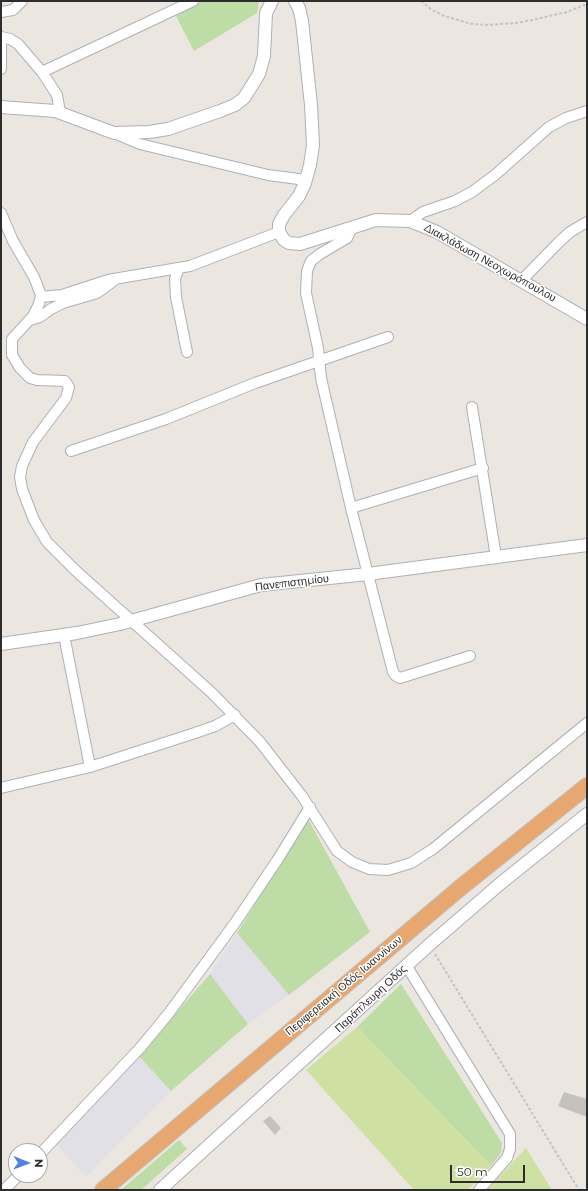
<!DOCTYPE html>
<meta charset="utf-8">
<style>
body{margin:0}
#map{position:relative;width:588px;height:1191px;overflow:hidden;background:#ece6e1;font-family:Montserrat,sans-serif}
canvas{display:block}
.frame{position:absolute;inset:0;border:2px solid #2d2d2d;pointer-events:none}
.north{position:absolute;left:8px;top:1143px;width:40px;height:40px;box-sizing:border-box;background:#fff;border:1px solid #ababab;border-radius:50%;rotate:91deg;font-size:11px;font-weight:700;line-height:16px;text-align:center;color:#2d2d2d}
.north::after{content:'';display:block;margin:auto;width:14px;height:18px;background:#5681e4;clip-path:polygon(50% 0,100% 100%,50% 72%,0 100%)}
.scale{position:absolute;left:450px;top:1165px;width:75px;height:18px;box-sizing:border-box;border:2px solid #2d2d2d;border-top:0;padding-left:5px;font-size:12px;line-height:14px;white-space:nowrap;color:#2d2d2d;-webkit-text-stroke:3px #fff;paint-order:stroke}
</style>
<div id="map">
<canvas width="588" height="1191"></canvas>
<div class="frame"></div>
<div class="north">N</div>
<div class="scale">50 m</div>
</div>
<script>
const context = document.querySelector('canvas').getContext('2d');
context.lineJoin = 'round';
function fillPath(path, color) {
  context.fillStyle = color;
  context.fill(path, 'evenodd');
}
function toPath(rows) {
  const path = new Path2D();
  for (const r of rows) {
    path.moveTo(r[0], r[1]);
    for (let i = 2; i < r.length; i += 2) path.lineTo(r[i], r[i + 1]);
  }
  return path;
}
function strokePath(path, color, width, dash) {
  context.strokeStyle = color;
  context.lineWidth = width;
  context.lineCap = dash ? 'butt' : 'round';
  context.setLineDash(dash || []);
  context.stroke(path);
}
function write(font, color, halo, rows, align = 'center') {
  context.font = font + ' Montserrat,sans-serif';
  context.lineWidth = 3;
  context.setLineDash([]);
  context.textBaseline = 'middle';
  context.strokeStyle = halo;
  context.fillStyle = color;
  for (const [text, x, y, turn = 0] of rows) {
    context.save();
    context.translate(x, y);
    context.rotate((+turn || 0) * Math.PI / 180);
    context.textAlign = isNaN(turn) ? turn : align;
    if (halo) context.strokeText(text, 0, 0);
    context.fillText(text, 0, 0);
    context.restore();
  }
}
const industrial = toPath([
 [237,933,289,995,248,1024,210,974],
 [139,1056,171,1091,86,1177,56,1144]
]);
const green = toPath([
 [202,1,259,1,257,13,194,51,176,16],
 [308,819,370,932,289,995,237,933],
 [210,974,248,1024,171,1091,139,1056],
 [401,984,502,1143,501,1153,491,1166,357,1027],
 [179,1140,187,1149,141,1190,121,1190]
]);
const pitch = toPath([
 [357,1027,491,1166,468,1190,414,1190,306,1070],
 [526,1148,552,1190,487,1190]
]);
const building = toPath([
 [564,1092,587,1099,587,1117,558,1106],
 [270,1116,281,1128,275,1135,263,1121]
]);
const path = toPath([
 [421,1,432,10,444,16,472,24,486,25,516,23,532,20,567,12,587,4],
 [435,954,579,1190]
]);
const minor = toPath([
 [1,12,13,10,22,1],
 [1,37,10,39,18,44,42,72,57,95,60,112],
 [1,39,1,69],
 [42,72,193,1],
 [114,133,140,144,268,175,306,180],
 [1,213,13,241,34,277,41,295,39,304,33,316,12,339,12,355,20,368,30,378,37,380,65,381,69,387,66,398,33,442,22,466,20,477,22,489,34,520,47,542,75,570,212,693,260,742,302,796,337,851,352,862,369,869,388,870,411,863,433,849,587,723],
 [410,221,423,212,455,201,472,192,495,175,549,127,566,118,587,111],
 [352,228,347,238,320,254,311,261,307,271,306,293,318,348,321,378,351,508,393,672,396,676,400,678,470,656],
 [178,270,175,279,176,297,187,352],
 [522,280,559,242,570,232,587,222],
 [41,297,62,295,108,280,190,266,279,232],
 [30,320,40,317,51,309,63,303,97,293,115,280],
 [472,407,496,557],
 [71,451,166,419,255,383,388,337],
 [351,508,483,468],
 [64,635,90,767],
 [1,788,90,767,195,733,215,726,235,715],
 [406,965,510,1134,510,1149,507,1158,479,1190],
 [40,1154,141,1047,169,1013,235,923,278,859,310,807],
 [4,1190,19,1175]
]);
const tertiary = toPath([
 [295,1,299,8,302,21,311,105,313,145,310,165,305,183,299,196,284,215,279,224,279,232,284,240,289,243,300,244,376,220,410,221,437,232,587,319],
 [1,107,55,111,114,133,149,132,168,129,220,111,235,105,244,98,259,74,264,56,266,13,272,1],
 [1,644,77,633,120,624,261,585,368,574,587,545],
 [160,1190,429,945,501,883,587,814]
]);
const trunk = toPath([
 [103,1190,460,888,587,786]
]);
const streetNames = [
 ["Διακλάδωση Νεοχωρόπουλου",490,263,29],
 ["Πανεπιστημίου",292,583,-7],
 ["Περιφερειακή Οδός Ιωαννίνων",344,986,-40],
 ["Παράπλευρη Οδός",371,999,-43]
];
fillPath(industrial, '#e1e0e6');
fillPath(green, '#bedca5');
fillPath(pitch, '#cee1a2');
fillPath(building, '#c5c1bc');
strokePath(minor, '#adb0b7', 12);
strokePath(tertiary, '#adb0b7', 14);
strokePath(trunk, '#c4c4c4', 18);
strokePath(path, '#c4c4c4', 2, [3, 2]);
strokePath(minor, '#fff', 10);
strokePath(tertiary, '#fff', 12);
strokePath(trunk, '#e6a870', 16);
write('11px', '#2d2d2d', '#fff', streetNames);
</script>
